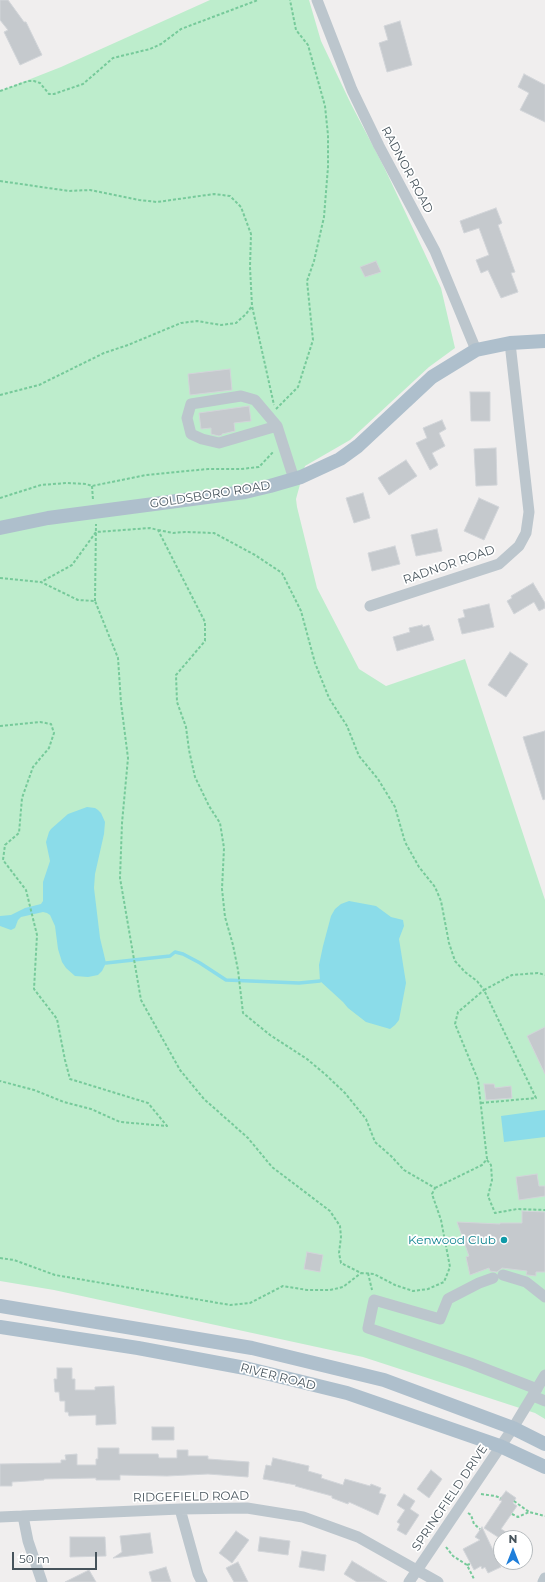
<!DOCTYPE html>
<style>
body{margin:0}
#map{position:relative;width:545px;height:1582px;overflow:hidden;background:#f0eeee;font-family:Montserrat,sans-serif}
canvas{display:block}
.north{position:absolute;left:493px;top:1530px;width:40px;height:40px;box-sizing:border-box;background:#fff;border:1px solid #b5babd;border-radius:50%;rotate:0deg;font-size:11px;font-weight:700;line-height:16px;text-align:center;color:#46535b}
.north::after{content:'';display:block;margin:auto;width:14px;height:18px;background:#1e7eda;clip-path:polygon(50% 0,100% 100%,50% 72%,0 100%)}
.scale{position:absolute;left:12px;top:1552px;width:85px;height:18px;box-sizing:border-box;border:2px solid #46535b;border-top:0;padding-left:5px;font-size:12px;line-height:14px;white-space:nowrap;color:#46535b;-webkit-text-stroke:3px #fff;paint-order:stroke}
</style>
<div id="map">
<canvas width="545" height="1582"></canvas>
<div class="north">N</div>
<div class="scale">50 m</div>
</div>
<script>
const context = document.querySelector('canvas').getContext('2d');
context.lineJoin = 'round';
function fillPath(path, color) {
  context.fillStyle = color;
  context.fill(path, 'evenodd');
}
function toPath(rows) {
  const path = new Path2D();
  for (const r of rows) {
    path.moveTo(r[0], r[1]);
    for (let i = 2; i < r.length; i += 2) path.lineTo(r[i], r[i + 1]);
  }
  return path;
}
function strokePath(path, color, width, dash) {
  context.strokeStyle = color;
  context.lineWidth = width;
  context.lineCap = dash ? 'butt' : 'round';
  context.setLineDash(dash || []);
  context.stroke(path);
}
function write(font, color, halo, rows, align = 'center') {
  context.font = font + ' Montserrat,sans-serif';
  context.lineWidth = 3.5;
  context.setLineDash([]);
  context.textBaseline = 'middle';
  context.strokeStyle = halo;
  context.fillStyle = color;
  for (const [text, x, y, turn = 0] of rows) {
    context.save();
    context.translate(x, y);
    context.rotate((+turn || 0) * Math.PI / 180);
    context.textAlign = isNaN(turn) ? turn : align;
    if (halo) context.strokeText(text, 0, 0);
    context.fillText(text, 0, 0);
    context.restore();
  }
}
const green = toPath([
 [210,0,309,0,321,41,351,104,384,167,441,288,455,348,429,367,350,440,305,466,296,499,297,507,317,588,359,669,386,686,465,659,545,900,545,1419,535,1413,363,1357,54,1290,0,1281,0,91,61,67]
]);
const water = toPath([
 [87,807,95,808,98,810,101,813,105,822,104,834,95,874,94,888,100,938,106,963,102,971,98,975,88,977,75,976,66,968,62,962,58,949,55,926,50,915,47,913,43,912,21,917,18,920,15,928,11,930,0,926,0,916,11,915,25,908,41,904,43,901,43,882,50,861,46,842,49,832,51,829,68,814],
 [349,901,376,906,391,917,403,920,404,926,399,939,406,983,399,1020,395,1025,390,1029,366,1022,348,1008,343,1002,320,981,319,965,323,946,331,916,335,909,341,904],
 [545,1110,545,1137,504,1142,501,1116]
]);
const stream = toPath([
 [106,963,170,956,175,952,183,954,200,963,226,980,299,983,320,981]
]);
const building = toPath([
 [0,0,8,0,24,22,26,22,42,55,20,65,4,32,8,30,0,20,0,0],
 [400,21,412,65,387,72,379,43,388,40,384,26,400,21],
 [524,74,545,85,545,122,520,110,529,93,518,87,524,74],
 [496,208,502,223,498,225,515,272,511,273,518,292,501,298,488,270,481,273,476,260,489,255,479,228,464,233,460,221,496,208],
 [376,261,381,272,365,277,360,267,376,261],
 [230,369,232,390,190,395,188,374,230,369],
 [470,392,490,392,490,421,471,421,470,392],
 [249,406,251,421,234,423,235,431,222,434,222,435,219,436,211,434,211,428,201,429,199,413,249,406],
 [442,420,446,429,439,433,445,446,432,453,438,465,430,470,416,443,427,438,423,428,442,420],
 [496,448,497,485,476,486,474,449,496,448],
 [406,460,417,476,389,495,378,478,406,460],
 [363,493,370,518,354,523,346,498,363,493],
 [479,498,499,507,484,540,464,531,479,498],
 [437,529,442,551,416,556,411,535,437,529],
 [395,546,400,564,372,571,368,553,395,546],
 [533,583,545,603,545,608,539,611,534,602,514,614,507,601,512,598,511,596,533,583],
 [489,604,494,627,462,634,458,619,465,617,463,610,489,604],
 [422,625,423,627,429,625,434,640,397,651,393,637,410,632,409,628,422,625],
 [510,652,528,664,506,697,488,685,510,652],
 [545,731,545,799,543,800,523,737,545,731],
 [545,1027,545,1074,527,1036,545,1027],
 [484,1084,494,1084,495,1088,511,1086,512,1098,486,1100,484,1084],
 [537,1174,539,1186,545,1186,545,1196,519,1200,516,1177,537,1174],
 [522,1211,545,1212,545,1272,536,1272,536,1276,528,1275,526,1275,527,1271,502,1268,497,1272,490,1271,489,1268,470,1275,466,1257,469,1256,457,1222,500,1224,500,1223,522,1223,522,1211],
 [307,1252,323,1255,320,1272,304,1269,307,1252],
 [57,1368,72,1368,72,1379,75,1379,75,1390,95,1390,95,1387,114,1386,116,1424,96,1425,96,1415,69,1416,68,1412,65,1412,65,1401,60,1401,59,1392,55,1392,54,1379,57,1379,57,1368],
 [152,1427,174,1427,174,1440,152,1440,152,1427],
 [98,1448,119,1448,119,1454,158,1454,159,1458,177,1458,177,1450,188,1450,188,1456,208,1456,208,1459,249,1462,248,1477,208,1474,167,1476,120,1475,120,1480,96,1480,96,1478,44,1479,44,1480,12,1482,12,1486,0,1486,0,1464,61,1463,61,1460,66,1460,65,1455,77,1454,77,1465,96,1465,96,1459,98,1459,98,1448],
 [273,1458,309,1466,308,1471,322,1475,321,1478,343,1485,345,1479,370,1486,371,1484,381,1488,379,1493,386,1495,378,1515,349,1502,348,1504,332,1498,332,1496,295,1486,296,1485,263,1479,266,1465,271,1466,273,1458],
 [431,1470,442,1479,429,1498,417,1489,431,1470],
 [506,1491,516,1498,513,1503,517,1506,501,1529,506,1532,501,1539,484,1528,502,1501,499,1500,506,1491],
 [404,1494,415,1501,410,1509,419,1515,406,1535,397,1530,400,1524,397,1522,405,1510,397,1505,404,1494],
 [482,1527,501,1567,488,1573,485,1567,482,1569,481,1566,474,1570,463,1549,480,1540,475,1537,482,1527],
 [236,1531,249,1540,232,1563,219,1553,236,1531],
 [150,1533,153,1553,113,1558,122,1552,120,1536,150,1533],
 [70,1537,105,1537,106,1556,70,1557,70,1537],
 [260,1537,290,1541,288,1555,258,1551,260,1537],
 [302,1551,326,1555,324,1571,299,1567,302,1551],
 [352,1561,387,1582,357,1582,344,1574,352,1561],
 [238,1562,248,1582,234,1582,226,1568,238,1562],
 [166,1567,171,1582,152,1582,149,1572,166,1567],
 [89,1570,96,1582,65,1582,89,1570]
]);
const path = toPath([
 [0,91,28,81,34,81,40,83,49,94,54,94,83,84,113,58,150,49,161,44,181,29,258,0],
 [0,181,69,191,90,190,139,200,157,202,214,194,230,196,241,207,251,234,250,267,252,306,274,405],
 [0,395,39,385,104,353,128,345,181,323,197,321,221,325,236,323,246,314,252,306],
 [276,409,298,387,313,340,307,281,314,261,324,217,328,167,328,135,325,106,308,45,296,30,290,0],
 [92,486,93,500],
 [0,498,41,485,67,483,86,484,92,486,146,475,208,469,241,469,259,467,274,451],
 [158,530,173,533,185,532,214,533,255,555,282,573,301,611,315,663,329,698,347,726,359,756,378,779,395,807,405,842,419,867,435,887,441,901,449,943,455,961,465,972,477,981,484,990,458,1012,455,1024,478,1080,487,1159,482,1165,435,1188],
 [0,578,41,582,78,600,95,601,118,658,121,703,128,758,122,823,120,878,141,1000,180,1070,204,1099,248,1138,272,1167,330,1211,340,1226,341,1237,339,1253,341,1263,361,1273,374,1274,395,1285,413,1291,428,1289,444,1282,450,1267,441,1220,432,1194,435,1188,404,1170,391,1156,375,1142,366,1119,345,1093,326,1075,307,1059,270,1035,243,1013,238,970,233,945,225,917,222,889,224,848,220,823,209,806,195,777,189,750,186,727,177,702,176,675,205,641,205,622,158,530,150,528,96,532,72,565,41,582],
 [95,601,96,524],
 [0,726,40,722,51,724,54,733,49,748,33,767,22,798,19,833,5,845,3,860,26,890,37,935,34,989,57,1019,65,1060,70,1079,148,1103,167,1126,120,1122,91,1109,64,1102,34,1090,0,1081],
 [481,1103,536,1098,484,990,512,975,538,973,545,975],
 [487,1160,491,1165,492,1180,488,1196,495,1213,517,1209,545,1210],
 [0,1258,14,1260,55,1275,230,1305,250,1303,283,1286,307,1290,330,1290,343,1287,361,1273],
 [368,1273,372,1290],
 [481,1494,495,1496,501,1498],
 [514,1501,529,1512],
 [468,1513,471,1515,474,1524,480,1529],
 [512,1514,518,1517,529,1512,545,1516],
 [446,1547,453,1556,467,1565,474,1579],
 [467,1565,470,1564]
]);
const minor = toPath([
 [317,0,352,90,379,146,435,251,476,350],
 [277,426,219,443,202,439,191,434,187,418,191,404,241,396,255,400,277,426,294,479],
 [370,606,499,564,519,546,526,533,529,512,510,343],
 [503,1275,526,1282,545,1297],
 [493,1278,479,1283,448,1299,440,1319,374,1300,368,1328,470,1363,537,1389],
 [533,1396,545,1401],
 [180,1509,198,1574,202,1582],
 [23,1516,28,1541,42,1582],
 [0,1517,180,1509,247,1508,303,1517,358,1537,438,1582],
 [409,1582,513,1428,545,1375],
 [543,1582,545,1578]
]);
const major = toPath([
 [0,528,48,518,245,492,270,486,301,477,340,459,358,446,432,377,476,350,510,343,545,341],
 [0,1306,252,1348,384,1380,513,1428,545,1444],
 [0,1327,138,1348,245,1368,347,1393,500,1446,545,1467]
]);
const markers = [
 [504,1240,4,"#0f9aa8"]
];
const streetNames = [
 ["RADNOR ROAD",407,170,62],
 ["GOLDSBORO ROAD",210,495,-9],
 ["RADNOR ROAD",449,565,-19],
 ["RIVER ROAD",278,1377,14],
 ["RIDGEFIELD ROAD",191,1497,-1],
 ["SPRINGFIELD DRIVE",450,1498,-56]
];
const cultureNames = [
 ["Kenwood Club",496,1240]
];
fillPath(green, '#bdedcc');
fillPath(water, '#8bdce9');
strokePath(stream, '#8bdce9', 3.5);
fillPath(building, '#c5c9cd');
strokePath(building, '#d2d5d9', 1);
strokePath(path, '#76ca9a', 2, [3, 2]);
strokePath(minor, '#bcc6cd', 11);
strokePath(major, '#aebfcc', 14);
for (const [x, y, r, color] of markers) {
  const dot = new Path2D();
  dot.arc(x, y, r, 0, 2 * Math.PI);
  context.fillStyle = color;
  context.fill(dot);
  strokePath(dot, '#fff', 1.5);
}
write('12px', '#46535b', '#fff', streetNames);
write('12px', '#0d838f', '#fff', cultureNames, 'right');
</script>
